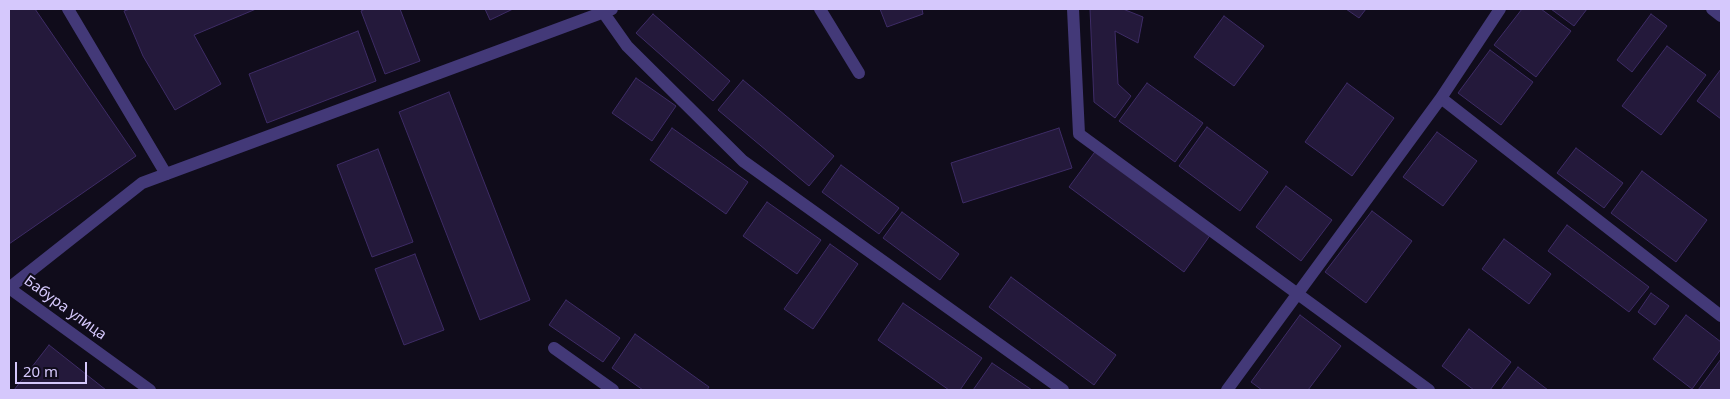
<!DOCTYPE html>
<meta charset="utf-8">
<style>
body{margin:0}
#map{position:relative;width:1730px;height:399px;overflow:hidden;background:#100c1b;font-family:"Noto Sans",sans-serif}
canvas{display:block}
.frame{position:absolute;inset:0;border:10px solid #d5c8fc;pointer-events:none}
.scale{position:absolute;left:15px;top:362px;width:72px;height:22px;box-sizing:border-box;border:2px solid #d5c8fc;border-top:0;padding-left:6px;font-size:15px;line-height:18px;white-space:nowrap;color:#d5c8fc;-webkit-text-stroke:4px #100c1b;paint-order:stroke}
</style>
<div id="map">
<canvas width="1730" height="399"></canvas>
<div class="frame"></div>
<div class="scale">20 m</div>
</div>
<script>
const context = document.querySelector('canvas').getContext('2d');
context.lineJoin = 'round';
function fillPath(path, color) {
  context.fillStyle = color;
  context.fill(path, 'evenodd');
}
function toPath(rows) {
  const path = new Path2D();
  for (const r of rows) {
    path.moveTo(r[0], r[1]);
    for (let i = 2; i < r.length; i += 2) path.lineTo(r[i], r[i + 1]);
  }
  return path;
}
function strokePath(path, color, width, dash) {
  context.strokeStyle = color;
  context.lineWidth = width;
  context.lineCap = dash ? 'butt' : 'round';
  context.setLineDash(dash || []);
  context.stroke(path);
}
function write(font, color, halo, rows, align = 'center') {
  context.font = font + ' "Noto Sans",sans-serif';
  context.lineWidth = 4;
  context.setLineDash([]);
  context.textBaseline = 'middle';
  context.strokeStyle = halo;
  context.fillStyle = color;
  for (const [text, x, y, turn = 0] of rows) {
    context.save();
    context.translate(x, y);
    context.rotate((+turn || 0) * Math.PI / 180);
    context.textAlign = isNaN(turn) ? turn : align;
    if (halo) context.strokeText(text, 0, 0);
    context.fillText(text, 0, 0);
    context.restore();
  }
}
const building = toPath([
 [9,9,35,9,136,156,9,244,9,9],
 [130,9,256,9,194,35,221,84,175,110,143,56,124,11,130,9],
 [365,9,400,9,420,61,385,74,361,11,365,9],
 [485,9,513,9,490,20,485,9],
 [880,9,922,9,923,14,887,27,880,9],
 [1090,9,1123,9,1143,17,1138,43,1115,31,1118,84,1131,96,1115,118,1094,102,1090,9],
 [1346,9,1366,9,1359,18,1346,9],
 [1522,9,1541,9,1571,31,1536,77,1494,45,1522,9],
 [1551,9,1587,9,1574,26,1551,9],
 [653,14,730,81,713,101,636,33,653,14],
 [1651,14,1667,26,1632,72,1617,60,1651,14],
 [1224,16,1264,46,1234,86,1194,57,1224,16],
 [358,31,376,81,267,123,249,74,358,31],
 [1667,46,1706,75,1661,135,1622,106,1667,46],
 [1490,50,1533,82,1501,125,1458,93,1490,50],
 [1721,69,1721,119,1697,101,1721,69],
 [636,78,676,106,652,141,612,113,636,78],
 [743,80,834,156,809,186,718,110,743,80],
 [1147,83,1203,123,1175,162,1119,121,1147,83],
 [1347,83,1394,118,1352,176,1305,142,1347,83],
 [449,92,530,300,480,320,399,112,449,92],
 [1207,127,1268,172,1240,211,1179,166,1207,127],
 [672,128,748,182,726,214,650,160,672,128],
 [1059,128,1072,168,963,203,951,163,1059,128],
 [1437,132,1477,161,1443,206,1403,177,1437,132],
 [1576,148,1623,183,1604,208,1557,173,1576,148],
 [378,149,413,242,372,257,337,165,378,149],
 [1097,149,1211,234,1184,272,1069,187,1097,149],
 [841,165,899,208,879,234,822,192,841,165],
 [1642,171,1707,220,1676,262,1611,213,1642,171],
 [1286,186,1332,220,1301,261,1256,227,1286,186],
 [767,202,821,240,797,274,743,236,767,202],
 [1372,211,1412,241,1366,303,1325,272,1372,211],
 [902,212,959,254,940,280,883,238,902,212],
 [1567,225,1649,287,1629,312,1548,251,1567,225],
 [1504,239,1551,274,1529,304,1482,269,1504,239],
 [830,244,858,264,813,329,784,309,830,244],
 [415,254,444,330,404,345,375,269,415,254],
 [1011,277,1116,355,1094,385,989,307,1011,277],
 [1651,293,1669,306,1655,325,1638,312,1651,293],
 [566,300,620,338,603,362,549,325,566,300],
 [903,303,982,358,960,390,949,390,878,340,903,303],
 [1300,315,1341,346,1308,390,1262,390,1251,382,1300,315],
 [1686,315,1721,342,1721,349,1692,389,1653,359,1686,315],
 [1469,329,1511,362,1490,390,1474,390,1442,366,1469,329],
 [635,334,709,387,707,390,643,390,612,368,635,334],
 [49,345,106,390,14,390,49,345],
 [1721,359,1721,390,1698,390,1721,359],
 [992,363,1032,390,973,390,992,363],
 [1518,367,1548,390,1501,390,1518,367]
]);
const service = toPath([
 [68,9,166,174]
]);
const minor = toPath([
 [820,9,859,73],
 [1073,9,1079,134,1429,390],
 [1712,9,1721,16],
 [603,12,627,46,743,161,1063,390],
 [1441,98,1721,316],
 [9,288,142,183,612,9],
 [9,288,150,390],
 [554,348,613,390],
 [1227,390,1441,98,1500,9]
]);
const streetNames = [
 ["Бабура улица",65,308,36]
];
fillPath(building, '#24193b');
strokePath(building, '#3e2c66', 1);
strokePath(service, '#433978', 12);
strokePath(minor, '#433978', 12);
write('15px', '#d5c8fc', '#100c1b', streetNames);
</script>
